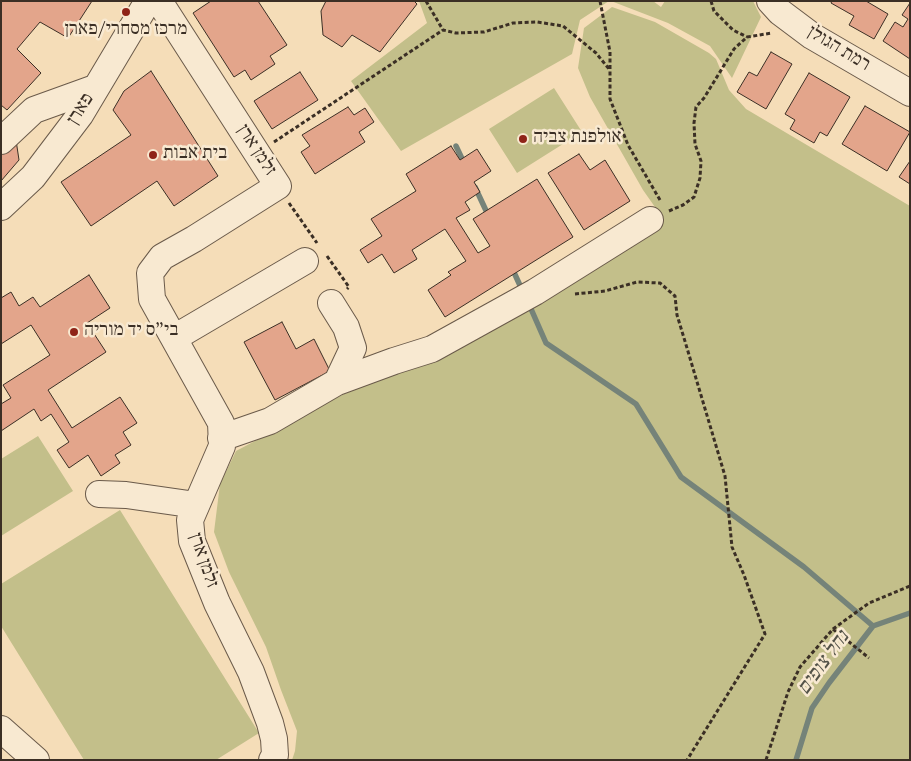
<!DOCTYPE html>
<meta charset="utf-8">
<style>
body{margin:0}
#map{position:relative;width:911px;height:761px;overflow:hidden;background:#f5ddb8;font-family:"Sorts Mill Goudy",serif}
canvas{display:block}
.frame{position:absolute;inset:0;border:2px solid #3b2f25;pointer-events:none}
</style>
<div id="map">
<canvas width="911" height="761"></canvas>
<div class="frame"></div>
</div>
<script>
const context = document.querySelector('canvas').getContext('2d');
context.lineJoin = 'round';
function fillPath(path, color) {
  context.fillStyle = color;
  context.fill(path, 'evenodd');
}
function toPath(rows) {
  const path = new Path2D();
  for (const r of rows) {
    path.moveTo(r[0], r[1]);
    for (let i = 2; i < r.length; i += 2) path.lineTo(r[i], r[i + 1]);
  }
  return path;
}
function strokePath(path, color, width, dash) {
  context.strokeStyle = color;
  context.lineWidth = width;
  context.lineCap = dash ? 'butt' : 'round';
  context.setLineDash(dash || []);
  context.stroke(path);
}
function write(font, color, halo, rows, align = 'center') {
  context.font = font + ' "Sorts Mill Goudy","Frank Ruhl Libre",serif';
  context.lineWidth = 5;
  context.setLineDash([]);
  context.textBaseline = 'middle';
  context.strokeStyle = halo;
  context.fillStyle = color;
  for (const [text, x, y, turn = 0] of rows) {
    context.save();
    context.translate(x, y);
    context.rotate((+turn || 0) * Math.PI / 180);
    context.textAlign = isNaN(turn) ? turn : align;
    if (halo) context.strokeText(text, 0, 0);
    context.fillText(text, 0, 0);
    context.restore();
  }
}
const green = toPath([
 [419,1,609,1,580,20,572,54,401,151,351,81,427,23],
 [611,1,653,1,661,7,665,1,753,1,761,17,732,78,710,46,668,23],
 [612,7,655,22,709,53,716,59,729,90,746,109,910,206,910,760,292,760,295,751,297,731,281,690,266,647,229,572,214,532,220,484,236,451,342,395,432,357,662,217,643,190,590,97,578,68,584,28],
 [554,88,582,132,517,173,489,129],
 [38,436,73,491,1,536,1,459],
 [120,510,259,733,216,760,84,760,1,626,1,584]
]);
const stream = toPath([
 [456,146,465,165],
 [475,187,489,217],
 [512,268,523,292],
 [528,302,546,343,636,404,681,477,804,567,873,626],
 [796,760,812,708,829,683,873,626,910,613]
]);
const building = toPath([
 [1,1,92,1,68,38,40,22,17,49,41,73,7,110,1,105,1,1],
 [211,1,258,1,287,45,270,56,275,64,251,80,245,70,234,77,193,13,211,1],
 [326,1,414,1,417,4,380,52,352,35,342,47,323,35,321,11,326,1],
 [832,1,866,1,888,14,874,39,849,25,854,16,831,3,832,1],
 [910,3,910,59,883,41,895,22,903,27,908,19,902,15,910,3],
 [771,52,792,64,766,109,737,92,749,72,757,76,771,52],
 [151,71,218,176,174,206,157,181,91,226,61,182,131,135,113,110,124,91,151,71],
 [300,72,318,100,272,129,254,101,300,72],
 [809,73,850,97,827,136,820,132,814,143,790,129,795,120,785,114,809,73],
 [865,106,910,132,887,171,842,144,865,106],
 [348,107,354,115,365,108,374,122,359,132,365,142,315,174,301,152,310,146,302,135,348,107],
 [16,140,19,160,1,181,1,146,16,140],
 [451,146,460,160,477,149,491,171,474,182,480,192,465,202,470,210,456,218,478,253,490,246,473,219,537,179,573,237,445,317,428,290,451,275,448,272,466,261,445,229,412,250,417,259,394,273,382,254,368,263,360,250,382,236,371,219,416,191,406,174,451,146],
 [579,154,590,170,605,160,630,201,584,230,548,173,579,154],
 [910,161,910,184,899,177,910,161],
 [89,275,110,308,87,323,106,352,48,390,72,428,120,397,137,423,123,432,131,445,115,455,120,463,101,476,88,455,69,468,57,450,69,442,51,414,41,421,34,409,1,431,1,404,11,398,3,385,50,355,31,325,1,344,1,298,11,292,19,306,33,297,40,307,89,275],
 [282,322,296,349,314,339,330,371,275,400,244,342,282,322]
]);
const path = toPath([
 [426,1,443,30,456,33,484,32,513,23,537,22,563,26,596,53,609,69],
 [600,1,610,52,610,99,628,145,660,200],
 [711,1,714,11,733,30,747,37],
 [274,142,443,30],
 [289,203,317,243],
 [669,211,683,205,694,197,700,178,701,161,695,144,694,123,696,107,704,98,734,49,747,37,772,33],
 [327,256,349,287,347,289],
 [575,294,605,291,637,282,660,283,675,296,677,315,684,338,725,476,732,547,744,575,765,634,687,760],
 [833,629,869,658],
 [766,760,788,692,800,667,833,629,869,603,910,586]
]);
const minor = toPath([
 [159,1,278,186,194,239,162,257,150,273,152,299,221,423,222,446,190,520,192,541,217,603,251,672,270,723,274,739,275,755,272,760],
 [770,1,780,12,812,36,910,93],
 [1,141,34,110,95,88],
 [1,207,33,177,80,115,148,1],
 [331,303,346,327,353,348,337,382],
 [174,338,305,261],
 [221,438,270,421,337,382,394,361,432,349,535,292,650,220],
 [99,494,126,495,196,505],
 [1,729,36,760]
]);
const markers = [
 [126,12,5,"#8f2418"],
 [523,139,5,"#8f2418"],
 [153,155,5,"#8f2418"],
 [74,332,5,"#8f2418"]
];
const poiNames = [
 ["מרכז מסחרי/פארן",126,31,"center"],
 ["אולפנת צביה",533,139],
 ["בית אבות",163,155],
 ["בי\"ס יד מוריה",84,332]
];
const streetNames = [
 ["רמת הגולן",838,50,31],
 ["פארן",82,110,-58],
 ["זלמן ארן",255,151,57],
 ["זלמן ארן",202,561,71]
];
const waterNames = [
 ["נחל צופים",825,664,-54]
];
fillPath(green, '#c3bf8a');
strokePath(stream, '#758379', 5.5);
fillPath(building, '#e3a58b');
strokePath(building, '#3b2f25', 1);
strokePath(minor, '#6a5a4a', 28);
strokePath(path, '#3b2f25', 3, [4, 2.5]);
strokePath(minor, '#f8e9d1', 26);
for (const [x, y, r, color] of markers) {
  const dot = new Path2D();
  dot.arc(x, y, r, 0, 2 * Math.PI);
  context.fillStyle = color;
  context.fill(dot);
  strokePath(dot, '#f8e9d1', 2);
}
write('19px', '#3b2f25', '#f8e9d1', poiNames, 'left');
write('19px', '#3b2f25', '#f8e9d1', streetNames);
write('italic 20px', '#535248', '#f8e9d1', waterNames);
</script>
